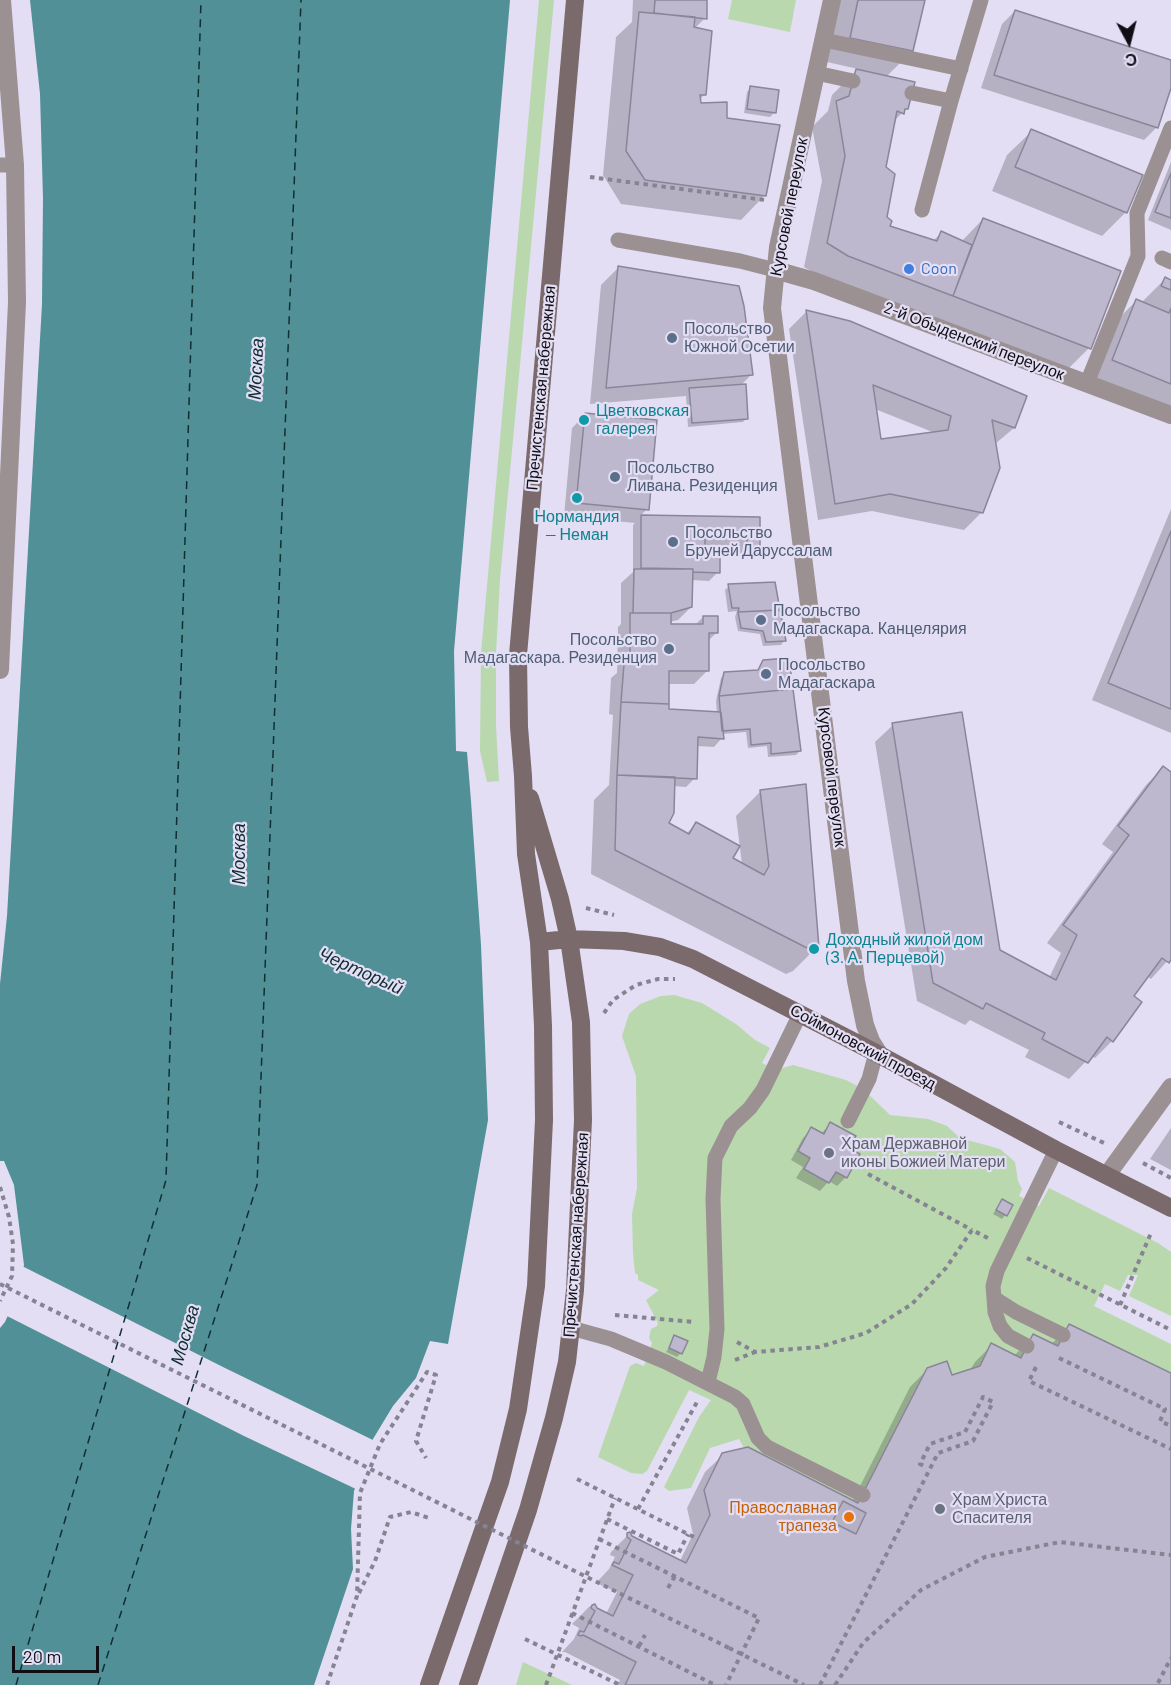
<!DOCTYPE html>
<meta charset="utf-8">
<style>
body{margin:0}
#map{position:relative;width:1171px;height:1685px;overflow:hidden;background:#e3def4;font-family:Barlow,sans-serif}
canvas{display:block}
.north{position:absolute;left:1099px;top:12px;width:60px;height:60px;-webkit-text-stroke:4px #e3def4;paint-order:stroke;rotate:173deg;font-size:16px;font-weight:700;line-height:24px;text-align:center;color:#100e15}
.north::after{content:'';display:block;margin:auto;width:21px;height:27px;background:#100e15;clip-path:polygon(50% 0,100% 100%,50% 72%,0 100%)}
.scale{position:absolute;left:12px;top:1646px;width:87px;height:27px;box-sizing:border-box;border:3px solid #100e15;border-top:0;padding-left:8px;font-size:18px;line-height:21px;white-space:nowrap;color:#100e15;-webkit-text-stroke:4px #e3def4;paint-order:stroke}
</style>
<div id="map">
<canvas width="1171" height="1685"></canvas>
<div class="north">С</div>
<div class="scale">20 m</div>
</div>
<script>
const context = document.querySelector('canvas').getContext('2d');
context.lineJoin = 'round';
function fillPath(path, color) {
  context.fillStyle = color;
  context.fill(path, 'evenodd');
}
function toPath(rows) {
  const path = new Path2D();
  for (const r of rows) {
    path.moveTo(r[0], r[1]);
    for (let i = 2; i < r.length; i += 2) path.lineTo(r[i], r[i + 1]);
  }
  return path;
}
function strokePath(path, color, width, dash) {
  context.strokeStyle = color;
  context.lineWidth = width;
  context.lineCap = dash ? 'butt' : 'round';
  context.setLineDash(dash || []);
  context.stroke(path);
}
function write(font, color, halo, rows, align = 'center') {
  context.font = font + ' Barlow,sans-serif';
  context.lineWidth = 4.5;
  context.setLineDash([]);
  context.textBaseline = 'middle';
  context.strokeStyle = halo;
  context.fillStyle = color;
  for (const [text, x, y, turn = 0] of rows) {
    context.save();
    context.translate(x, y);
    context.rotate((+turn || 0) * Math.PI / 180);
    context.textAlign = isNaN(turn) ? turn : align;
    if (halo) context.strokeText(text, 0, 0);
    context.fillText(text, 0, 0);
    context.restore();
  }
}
const green = toPath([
 [539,0,554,0,500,579,496,654,496,726,499,781,487,782,480,751,481,653],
 [732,0,796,0,790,32,728,19],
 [674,995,702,1003,736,1024,755,1040,770,1048,762,1063,776,1070,793,1065,846,1080,863,1089,890,1115,928,1119,947,1126,960,1138,1000,1149,1015,1162,1018,1181,1022,1189,1019,1196,1039,1206,1049,1188,1158,1243,1171,1252,1171,1316,1129,1296,1138,1275,1128,1275,1120,1291,1105,1284,1094,1306,1171,1344,1171,1373,1069,1324,1058,1346,1033,1334,1021,1358,992,1343,980,1366,952,1375,947,1362,928,1368,858,1503,748,1447,744,1448,739,1439,710,1448,691,1488,669,1491,664,1487,699,1417,711,1400,689,1390,647,1471,642,1474,631,1473,598,1457,630,1366,636,1363,644,1366,652,1343,649,1338,651,1329,657,1326,658,1323,646,1300,659,1290,638,1280,638,1275,635,1273,633,1253,632,1214,637,1188,636,1076,622,1036,629,1014,640,1004,661,996],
 [523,1662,538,1669,572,1685,516,1685]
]);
const water = toPath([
 [30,0,510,0,454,651,456,751,467,752,471,801,481,945,488,1120,448,1344,430,1341,416,1378,393,1406,373,1439,354,1491,351,1529,353,1569,314,1685,0,1685,0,1328,5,1322,17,1295,24,1265,14,1185,4,1161,0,1161,0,984,7,916,42,304,43,198,40,94]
]);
const pier = toPath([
 [20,1265,225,1368,375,1441,358,1490,244,1436,5,1315,14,1294]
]);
const shadow = toPath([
 [633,0,706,0,705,18,695,28,705,94,699,100,700,105,726,120,765,195,741,220,621,204,603,175,616,37,632,22],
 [840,0,923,0,912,51,886,77,907,108,893,122,884,167,885,218,888,227,933,241,941,233,961,242,983,219,1089,348,1065,372,824,279,804,267,822,181,812,127,828,111,832,95,858,69,827,62],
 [1015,11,1171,61,1171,84,1157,127,1144,140,981,88,1002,24],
 [751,88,774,113,770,117,744,113,747,92],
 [1032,131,1126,212,1102,236,992,191,1007,155],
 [1171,162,1171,230,1148,220],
 [618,268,751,375,740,386,747,418,743,422,688,427,686,396,590,404,601,285],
 [1165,279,1171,281,1171,417,1088,384,1112,325,1136,301,1141,303],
 [806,312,850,322,1025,396,1014,428,995,444,982,512,964,530,872,511,818,520,789,329],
 [875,409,935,433,880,441],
 [585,415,647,509,640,516,759,519,758,546,750,555,739,554,739,545,703,545,703,552,718,572,709,581,691,580,691,607,678,620,669,622,669,625,695,625,703,617,717,632,707,642,707,671,694,684,667,684,667,710,717,713,716,701,721,678,725,674,757,672,764,661,800,751,796,755,768,757,767,746,748,748,746,732,722,734,722,738,714,747,697,746,695,778,686,787,673,786,667,823,686,834,696,824,731,859,742,864,736,816,761,791,817,947,793,971,786,974,591,874,594,800,609,785,613,715,609,714,611,678,617,673,618,627,621,624,621,583,633,572,633,525,635,523,564,516,572,428],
 [1171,509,1171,733,1092,700],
 [729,586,784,641,781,645,763,646,760,634,738,631,735,617,737,611,728,612,725,590],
 [893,725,998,951,1049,978,1061,953,1047,943,1113,852,1102,844,1146,785,1163,768,1171,773,1171,957,1151,979,1147,976,1132,996,1112,1041,1095,1058,1091,1056,1069,1079,1025,1057,1029,1050,970,1020,965,1025,917,1001,875,742],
 [830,1124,847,1148,846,1177,837,1186,829,1181,820,1191,796,1178,803,1167,791,1160,803,1138,812,1129,821,1134],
 [1171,1128,1171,1170,1150,1159],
 [1002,1200,1005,1215,1002,1219,993,1214],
 [1069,1325,1171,1375,1171,1685,617,1685,620,1680,565,1652,562,1652,574,1639,579,1628,572,1624,590,1606,594,1606,596,1609,606,1614,617,1592,596,1583,609,1569,615,1557,610,1555,611,1552,628,1535,680,1561,693,1534,687,1508,705,1472,723,1455,852,1502,910,1387,928,1369,951,1376,970,1370,975,1362,992,1345,1014,1356,1033,1336,1051,1345],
 [675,1337,681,1353,677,1357,666,1352]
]);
const ferry = toPath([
 [16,1685,166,1180,201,0],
 [98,1685,257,1185,301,0]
]);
const building = toPath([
 [655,0,707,0,707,19,654,13,655,0],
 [858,0,925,0,913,51,850,38,858,0],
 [1015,10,1171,60,1171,88,1158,128,994,75,1015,10],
 [639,12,695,17,694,27,712,31,706,95,700,95,701,103,727,102,727,118,780,125,766,196,645,180,626,151,639,12],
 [856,69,915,82,908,109,905,109,904,114,897,111,886,167,895,174,887,217,892,221,890,226,937,241,941,231,972,245,953,296,848,256,827,243,845,156,836,101,849,96,856,69],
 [750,86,779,90,776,113,747,109,750,86],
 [1031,129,1143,175,1127,213,1015,167,1031,129],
 [1171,173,1171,218,1155,212,1171,173],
 [983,218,1121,271,1091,349,953,296,983,218],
 [618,266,739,286,744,306,753,375,606,388,618,266],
 [1165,277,1171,280,1171,290,1161,286,1165,277],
 [1136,299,1169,313,1171,308,1171,384,1112,360,1136,299],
 [806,310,850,321,1027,396,1015,428,992,420,1000,468,983,513,890,494,835,504,806,310],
 [873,385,951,416,948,430,881,439,873,385],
 [746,384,748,419,692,423,689,388,746,384],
 [585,413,657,420,649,510,576,503,585,413],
 [641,515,760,517,760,547,747,546,747,537,705,537,705,551,720,551,720,573,693,572,693,569,641,568,641,515],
 [1171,531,1171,709,1108,683,1171,531],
 [634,569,693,569,692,607,671,613,633,613,634,569],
 [775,582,780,610,738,612,739,608,732,608,728,584,775,582],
 [780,610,786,641,766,642,763,631,741,628,738,612,780,610],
 [630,613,671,613,671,624,703,624,703,616,718,616,718,633,709,633,709,671,669,671,669,704,621,702,624,664,630,664,630,613],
 [789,658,793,689,719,696,724,672,758,670,763,660,789,658],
 [793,689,801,751,771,754,771,743,751,745,750,729,722,731,719,696,793,689],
 [621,702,669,704,669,709,721,712,724,739,698,737,697,779,617,775,621,702],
 [962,712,1000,950,1056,980,1077,935,1063,925,1129,835,1118,826,1163,766,1171,772,1171,960,1169,963,1162,958,1134,996,1142,1002,1113,1042,1107,1037,1088,1063,1042,1039,1045,1033,986,1003,983,1009,933,983,892,723,962,712],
 [617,775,675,777,674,813,669,823,689,834,696,822,740,846,733,858,764,875,769,866,760,790,806,784,819,948,811,950,615,850,617,775],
 [830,1122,856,1136,849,1148,860,1154,847,1178,836,1172,829,1183,804,1169,810,1158,798,1151,811,1127,824,1134,830,1122],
 [1002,1199,1013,1205,1007,1216,996,1210,1002,1199],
 [1069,1324,1171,1373,1171,1685,625,1685,636,1662,583,1635,581,1636,578,1635,580,1631,584,1632,595,1611,591,1608,592,1605,595,1604,597,1608,613,1616,633,1575,612,1565,614,1562,619,1564,631,1540,627,1537,627,1533,630,1532,632,1536,686,1563,710,1515,704,1490,722,1453,748,1447,858,1503,927,1368,947,1361,952,1375,980,1366,991,1343,1021,1358,1033,1334,1058,1346,1069,1324],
 [674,1335,688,1341,682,1354,669,1348,674,1335],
 [843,1501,866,1513,856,1534,832,1522,843,1501]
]);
const path = toPath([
 [590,177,765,200],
 [586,908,614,915],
 [604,1013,613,1000,636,985,658,979,675,979],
 [1059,1122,1104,1143],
 [1143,1163,1171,1178],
 [868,1174,972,1230],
 [0,1187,9,1217,13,1244,12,1276,0,1301],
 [1027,1258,1171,1330],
 [1120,1305,1151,1233],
 [615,1315,694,1322],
 [737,1342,755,1352,819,1347,866,1333,912,1304,946,1268,972,1230,988,1238],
 [1059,1358,1165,1409,1160,1421,1171,1426],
 [735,1360,755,1352],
 [1036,1367,1029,1381,1171,1449],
 [577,1479,698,1539],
 [638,1509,697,1402],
 [607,1519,678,1554,688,1534],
 [599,1539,759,1618,726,1685],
 [668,1588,675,1576],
 [359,1593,375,1561,390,1517,411,1512,432,1519],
 [572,1613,715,1685],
 [525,1639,620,1685],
 [639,1646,645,1635],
 [729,1648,804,1685],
 [1158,1683,1171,1658],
 [327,1685,357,1596,360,1493,380,1444,427,1372,436,1375,416,1441,426,1458],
 [546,1685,615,1498],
 [820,1685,938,1453,973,1441,993,1402,983,1397,965,1432,930,1444,920,1464,924,1466],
 [835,1685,863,1643,921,1590,985,1557,1060,1542,1171,1555]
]);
const lane = toPath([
 [824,40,961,69],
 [816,73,853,81],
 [912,93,951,101],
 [0,165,15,165],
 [922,210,951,101,981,0],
 [618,240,740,261,775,270],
 [1162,258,1171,262],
 [1087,383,1138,256,1137,213,1171,128],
 [848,1121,869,1079,876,1053],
 [1056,1150,997,1271,993,1286,994,1298,1016,1312,1063,1335],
 [994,1298,995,1312,1000,1326,1008,1336,1027,1346],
 [571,1328,611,1339,666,1362,735,1397,743,1404,758,1438,767,1447,863,1495],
 [708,1382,714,1357,717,1329,713,1199,715,1158,731,1126,750,1108,763,1090,800,1014]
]);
const street = toPath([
 [832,0,778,247,772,308,856,981,865,1025,871,1041,880,1055],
 [775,270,814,281,1171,415],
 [0,670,17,302,15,165,2,0],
 [1107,1175,1171,1087]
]);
const secondary = toPath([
 [539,942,569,939,624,941,660,947,693,959,876,1053,1056,1150,1171,1208],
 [429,1685,500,1482,518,1409,536,1286,544,1120,543,1026,539,942,526,854,523,776,519,727,518,655,575,0],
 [468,1685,528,1510,554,1418,567,1362,575,1290,583,1120,581,1022,569,939,560,899,530,798]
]);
const pathBridge = toPath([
 [0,1284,729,1648]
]);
const markers = [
 [909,269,6,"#3f7fe0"],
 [672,338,6,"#5c6f8a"],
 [584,420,6,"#0f9aa8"],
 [615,477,6,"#5c6f8a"],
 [577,498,6,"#0f9aa8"],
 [673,542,6,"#5c6f8a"],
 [761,620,6,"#5c6f8a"],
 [669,649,6,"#5c6f8a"],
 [766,674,6,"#5c6f8a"],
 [814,949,6,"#0f9aa8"],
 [829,1153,6,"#6b7280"],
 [940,1509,6,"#6b7280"],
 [849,1517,6,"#e8710a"]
];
const streetNames = [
 ["Курсовой переулок",789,207,-79],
 ["2-й Обыденский переулок",974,341,21],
 ["Пречистенская набережная",541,388,-85],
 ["Курсовой переулок",832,777,83],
 ["Соймоновский проезд",863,1047,28],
 ["Пречистенская набережная",576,1235,-86]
];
const shopNames = [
 ["Coon",921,269]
];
const serviceNames = [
 ["Посольство",684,329],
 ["Южной Осетии",684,347],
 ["Посольство",627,468],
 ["Ливана. Резиденция",627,486],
 ["Посольство",685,533],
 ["Бруней Даруссалам",685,551],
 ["Посольство",773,611],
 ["Мадагаскара. Канцелярия",773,629],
 ["Посольство",657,640,"right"],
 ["Мадагаскара. Резиденция",657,658,"right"],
 ["Посольство",778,665],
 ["Мадагаскара",778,683]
];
const cultureNames = [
 ["Цветковская",596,411],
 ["галерея",596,429],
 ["Нормандия",577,517,"center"],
 ["— Неман",577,535,"center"],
 ["Доходный жилой дом",826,940],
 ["(З. А. Перцевой)",826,958]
];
const worshipNames = [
 ["Храм Державной",841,1144],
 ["иконы Божией Матери",841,1162],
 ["Храм Христа",952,1500],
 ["Спасителя",952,1518]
];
const foodNames = [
 ["Православная",837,1508],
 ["трапеза",837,1526]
];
const waterNames = [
 ["Москва",256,369,-87],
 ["Москва",239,854,-90],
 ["Черторый",361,971,24],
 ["Москва",185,1335,-74]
];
fillPath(green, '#b9d8ae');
fillPath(water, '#519097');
fillPath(pier, '#e3def4');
fillPath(shadow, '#0003');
strokePath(ferry, '#0f2f33', 1.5, [8, 6]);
fillPath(building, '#bdb8cd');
strokePath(building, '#8a8599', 1.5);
strokePath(path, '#868392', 4, [4.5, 4.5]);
strokePath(lane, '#9c9192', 15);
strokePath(street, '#9c9192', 18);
strokePath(secondary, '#7a6a6c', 18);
strokePath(pathBridge, '#868392', 4, [4.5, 4.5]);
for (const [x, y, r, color] of markers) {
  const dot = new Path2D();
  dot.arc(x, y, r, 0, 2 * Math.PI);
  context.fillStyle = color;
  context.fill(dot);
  strokePath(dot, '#e3def4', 2);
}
write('16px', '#100e15', '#e3def4', streetNames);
write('16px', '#366cbe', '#e3def4', shopNames, 'left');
write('16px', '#4e5e75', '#e3def4', serviceNames, 'left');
write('16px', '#0d838f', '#e3def4', cultureNames, 'left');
write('16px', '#5b616d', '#e3def4', worshipNames, 'left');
write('16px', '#c56008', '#e3def4', foodNames, 'right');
write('italic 18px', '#0f2f33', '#e3def4', waterNames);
</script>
